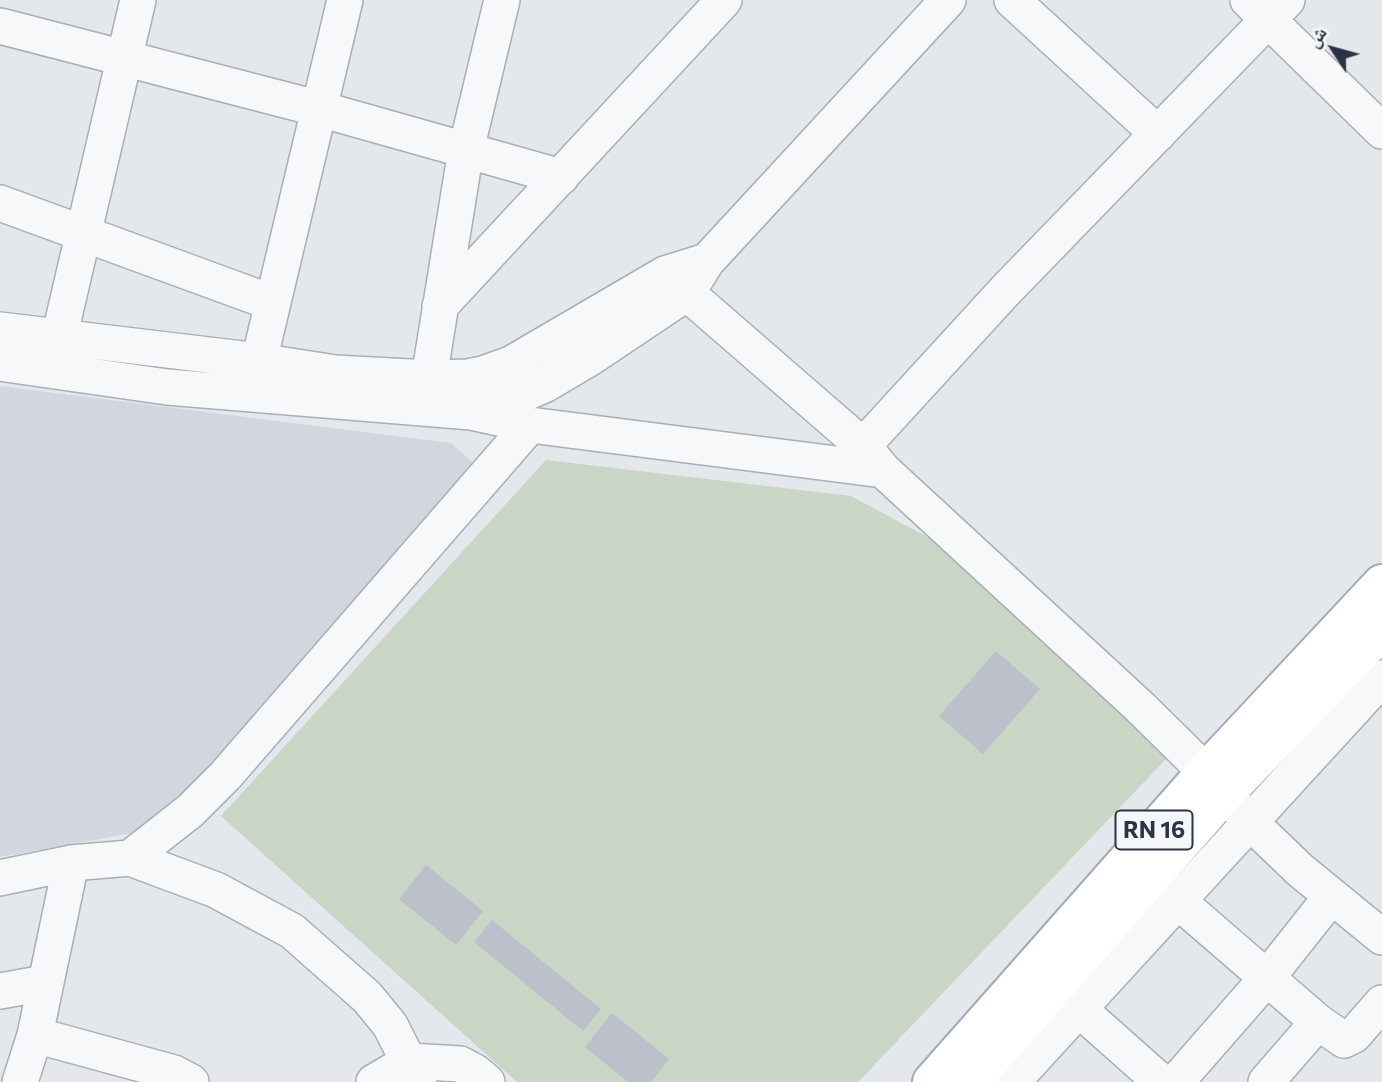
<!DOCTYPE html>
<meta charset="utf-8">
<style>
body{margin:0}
#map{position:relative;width:1382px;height:1082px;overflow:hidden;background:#e4e7ec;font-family:Commissioner,"Noto Naskh Arabic",sans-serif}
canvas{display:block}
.north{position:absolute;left:1298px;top:14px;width:70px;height:70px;-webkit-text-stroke:5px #f4f6f9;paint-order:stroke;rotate:306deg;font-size:19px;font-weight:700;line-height:28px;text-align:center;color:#2b3445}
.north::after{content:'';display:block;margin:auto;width:24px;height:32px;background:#2b3445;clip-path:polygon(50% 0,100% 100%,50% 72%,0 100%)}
</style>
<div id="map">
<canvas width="1382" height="1082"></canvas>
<div class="north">ش</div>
</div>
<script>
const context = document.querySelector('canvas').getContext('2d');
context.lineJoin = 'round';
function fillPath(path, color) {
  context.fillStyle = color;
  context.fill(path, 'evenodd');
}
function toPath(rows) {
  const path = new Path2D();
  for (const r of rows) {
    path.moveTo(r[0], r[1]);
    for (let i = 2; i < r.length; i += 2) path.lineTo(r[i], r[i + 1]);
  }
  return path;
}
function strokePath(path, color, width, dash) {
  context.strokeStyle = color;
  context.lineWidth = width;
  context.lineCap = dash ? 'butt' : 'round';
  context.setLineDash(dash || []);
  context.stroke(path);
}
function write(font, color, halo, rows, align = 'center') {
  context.font = font + ' Commissioner,sans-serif';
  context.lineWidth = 6;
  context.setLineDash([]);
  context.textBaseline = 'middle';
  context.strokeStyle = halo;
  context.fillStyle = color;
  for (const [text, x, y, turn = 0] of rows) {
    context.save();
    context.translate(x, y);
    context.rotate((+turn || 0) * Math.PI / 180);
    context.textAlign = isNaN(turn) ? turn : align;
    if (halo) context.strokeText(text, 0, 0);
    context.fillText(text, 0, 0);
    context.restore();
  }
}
const built = toPath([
 [0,386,451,443,478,467,194,802,133,833,0,857]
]);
const green = toPath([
 [546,460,851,496,933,540,1169,756,858,1082,517,1082,221,816]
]);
const building = toPath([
 [996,651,1040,689,983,754,939,716],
 [426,865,483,911,456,945,399,899],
 [492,920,601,1009,583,1031,474,942],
 [612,1013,669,1059,651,1082,628,1082,585,1047]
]);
const minor = toPath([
 [1012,0,1158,134],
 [1248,0,1382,131],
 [0,26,320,109,561,177],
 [0,203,273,303],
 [665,274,863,446,883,470,1140,707,1206,772,1250,822,1300,870,1382,937],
 [440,306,724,0],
 [0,330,259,361,335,373,429,378,468,377,483,374,511,364,665,274,707,261],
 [59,338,138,0],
 [259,361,345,0],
 [0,363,167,387,471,412,530,425,883,470],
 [429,378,466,150,502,0],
 [471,412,512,399,546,384,590,358,687,293,707,261,948,0],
 [863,446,1005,291,1287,0],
 [130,858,190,811,225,776,530,425],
 [0,878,71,863,130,858,216,890,292,931,367,997,390,1025,419,1082],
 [1178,901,1318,1022,1344,1040,1354,1035,1382,1003],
 [0,991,45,983],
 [1062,994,1161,1082],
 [35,1035,174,1073,191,1082],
 [20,1082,35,1035,71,863],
 [374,1082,410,1061,460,1064,475,1072,487,1082],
 [1012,1082,1382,678],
 [1176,1082,1266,979,1331,897],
 [1266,1082,1318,1022]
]);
const major = toPath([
 [932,1082,1206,772,1382,584],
 [971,1082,1224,794,1382,630]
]);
const shields = [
 [1154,830,77]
];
const shieldNames = [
 ["RN 16",1154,830]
];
fillPath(built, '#d2d6de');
fillPath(green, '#c9d6c5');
fillPath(building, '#bbc0ca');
strokePath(minor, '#a9aeb7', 38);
strokePath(major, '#a3abb8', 42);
strokePath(minor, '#f7f8fa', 35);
strokePath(major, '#fff', 38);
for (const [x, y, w] of shields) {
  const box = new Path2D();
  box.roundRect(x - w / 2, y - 19.5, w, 39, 5);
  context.fillStyle = '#f4f6f9';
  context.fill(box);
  strokePath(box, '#2b3445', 2);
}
write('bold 23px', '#2b3445', null, shieldNames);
</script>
